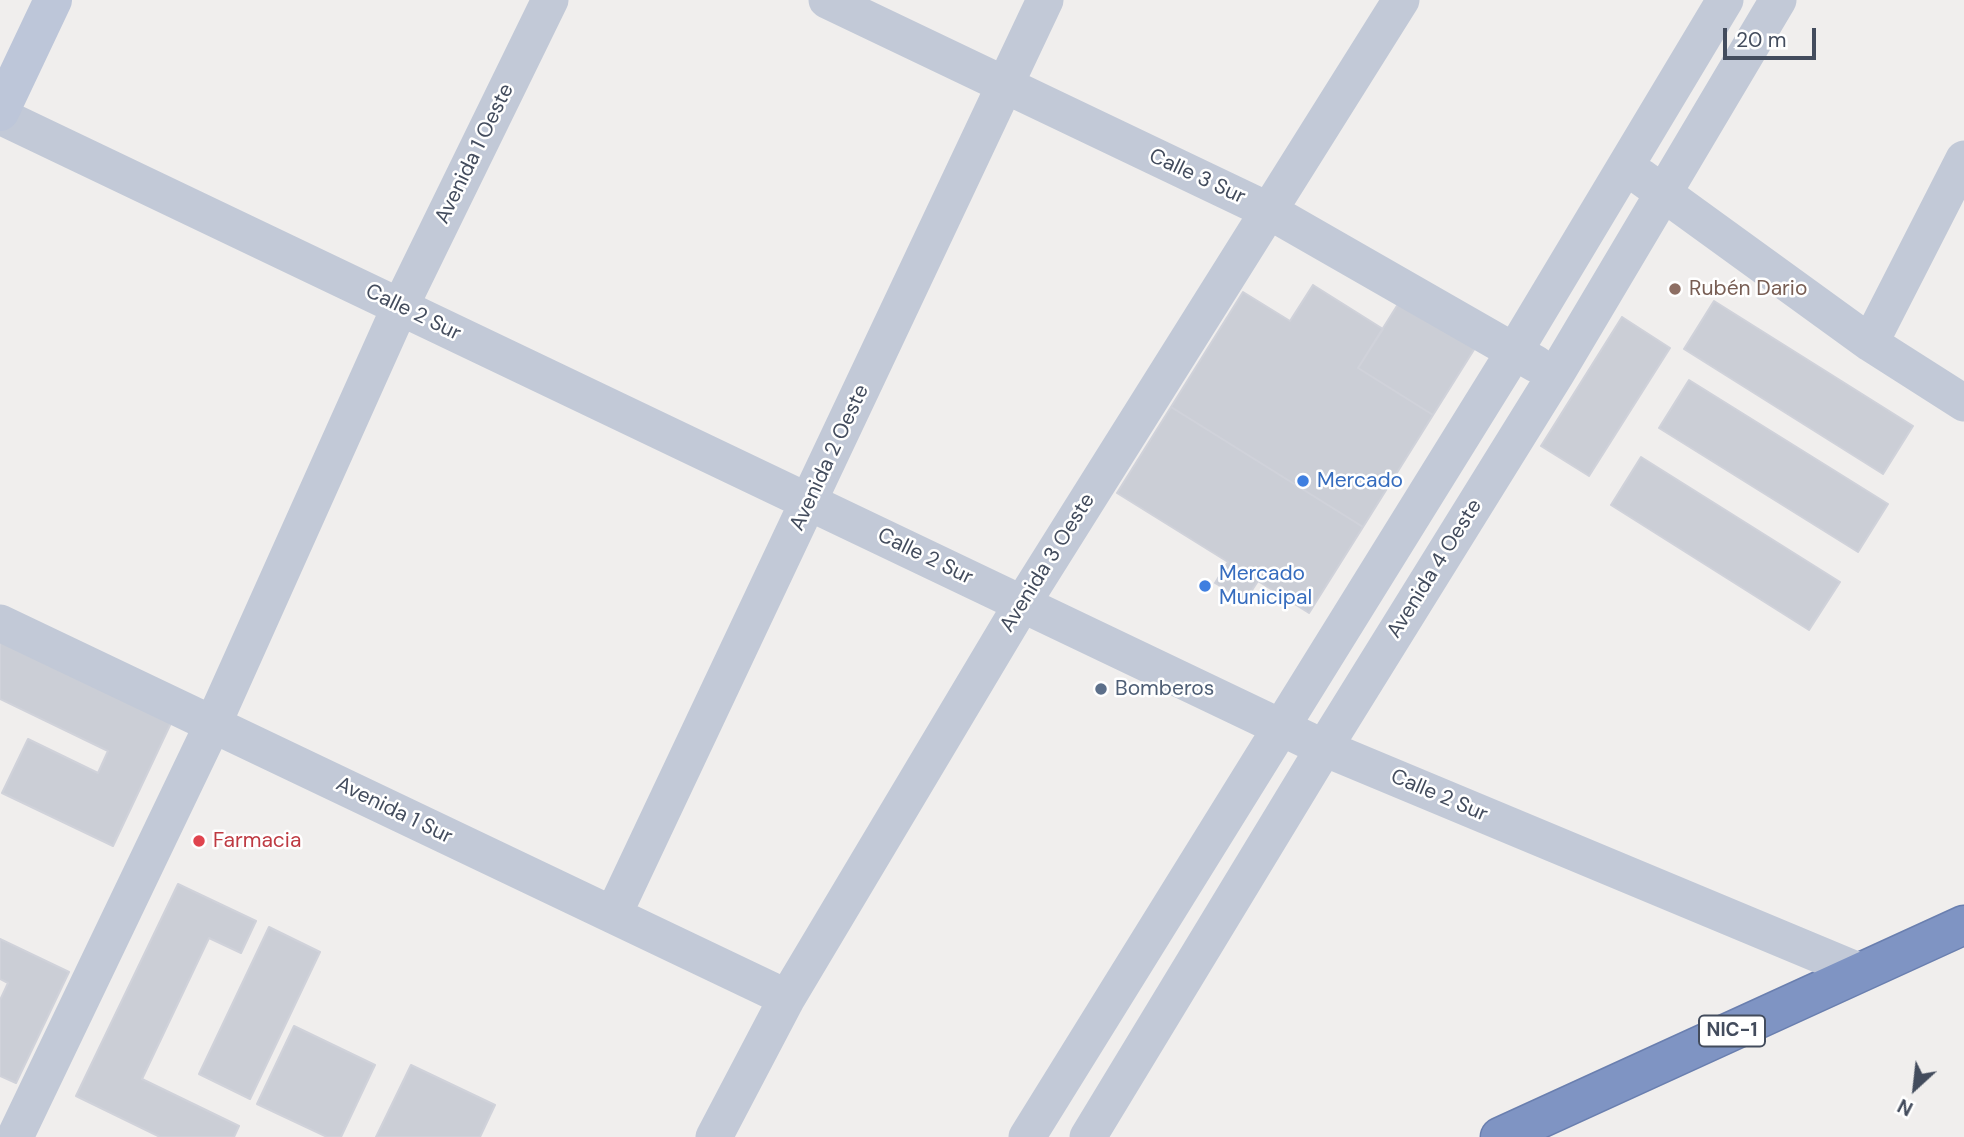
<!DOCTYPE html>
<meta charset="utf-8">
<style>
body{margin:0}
#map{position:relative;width:1964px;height:1137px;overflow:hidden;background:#f0eeed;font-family:"DM Sans",sans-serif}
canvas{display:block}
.north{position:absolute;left:1880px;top:1053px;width:70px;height:70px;-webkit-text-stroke:5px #fff;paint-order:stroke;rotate:207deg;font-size:19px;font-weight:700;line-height:28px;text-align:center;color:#434c5d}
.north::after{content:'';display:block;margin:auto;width:24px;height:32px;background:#434c5d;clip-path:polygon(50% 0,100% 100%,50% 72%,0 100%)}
.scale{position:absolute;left:1723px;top:28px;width:93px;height:32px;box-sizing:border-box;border:4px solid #434c5d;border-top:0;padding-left:9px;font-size:21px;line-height:24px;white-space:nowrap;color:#434c5d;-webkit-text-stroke:5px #fff;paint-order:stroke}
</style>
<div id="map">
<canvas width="1964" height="1137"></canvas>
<div class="north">N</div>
<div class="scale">20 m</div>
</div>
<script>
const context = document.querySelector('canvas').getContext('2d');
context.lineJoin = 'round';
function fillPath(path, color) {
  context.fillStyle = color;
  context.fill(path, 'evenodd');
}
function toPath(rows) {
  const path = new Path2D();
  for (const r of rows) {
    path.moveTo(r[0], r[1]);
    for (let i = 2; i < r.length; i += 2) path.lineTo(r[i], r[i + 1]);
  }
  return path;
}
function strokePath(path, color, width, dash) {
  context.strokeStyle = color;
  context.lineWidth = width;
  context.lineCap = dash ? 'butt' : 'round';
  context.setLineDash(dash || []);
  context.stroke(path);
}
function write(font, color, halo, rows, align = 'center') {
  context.font = font + ' "DM Sans",sans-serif';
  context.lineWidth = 5;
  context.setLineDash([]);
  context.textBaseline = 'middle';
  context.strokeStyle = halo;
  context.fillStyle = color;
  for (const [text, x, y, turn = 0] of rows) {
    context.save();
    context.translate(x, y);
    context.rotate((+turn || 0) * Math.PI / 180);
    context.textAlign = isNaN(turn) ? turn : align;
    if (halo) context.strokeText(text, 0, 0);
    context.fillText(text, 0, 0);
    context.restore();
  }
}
const building = toPath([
 [1313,285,1383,329,1358,368,1433,415,1363,527,1171,407,1243,292,1290,321,1313,285],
 [1400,301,1475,348,1433,415,1358,368,1400,301],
 [1714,301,1913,426,1883,474,1684,349,1714,301],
 [1622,317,1670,348,1589,476,1541,446,1622,317],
 [1689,380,1888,504,1858,552,1659,428,1689,380],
 [1171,407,1363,527,1309,613,1258,581,1245,601,1215,583,1228,562,1117,493,1171,407],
 [1641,457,1840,582,1809,630,1611,505,1641,457],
 [0,638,172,721,113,846,2,793,28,739,98,773,108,751,0,699,0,638],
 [178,884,256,921,241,953,209,938,142,1079,239,1126,234,1137,160,1137,76,1096,178,884],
 [269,927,320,952,250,1099,199,1074,269,927],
 [0,939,69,972,16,1083,0,1076,0,1000,8,983,0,979,0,939],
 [294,1026,375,1065,341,1137,327,1137,257,1104,294,1026],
 [411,1065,495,1105,480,1137,376,1137,411,1065]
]);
const street = toPath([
 [827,0,1269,211,1536,364],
 [0,116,1324,748,1861,972],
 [1641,177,1870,343,1964,403],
 [1870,343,1964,159],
 [0,623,787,998],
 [613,915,1045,0],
 [15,1137,213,724,400,307,550,0],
 [714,1137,787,998,1022,604,1401,0],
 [1027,1137,1514,352,1725,0],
 [1088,1137,1324,748,1556,374,1778,0]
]);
const secondary = toPath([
 [0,112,53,0]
]);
const highway = toPath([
 [1500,1137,1964,925]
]);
const markers = [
 [1675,289,7,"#8d6e63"],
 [1303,481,7,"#3f7fe0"],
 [1205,586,7,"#3f7fe0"],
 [1101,689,7,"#5c6f8a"],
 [199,841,7,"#e0444e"]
];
const shields = [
 [1732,1031,66]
];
const shieldNames = [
 ["NIC-1",1732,1031]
];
const streetNames = [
 ["Avenida 1 Oeste",475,154,-64],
 ["Calle 3 Sur",1197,177,25],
 ["Calle 2 Sur",413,313,26],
 ["Avenida 2 Oeste",830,458,-65],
 ["Calle 2 Sur",925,557,26],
 ["Avenida 3 Oeste",1048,563,-58],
 ["Avenida 4 Oeste",1435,569,-58],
 ["Calle 2 Sur",1439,796,23],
 ["Avenida 1 Sur",394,811,26]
];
const educationNames = [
 ["Rubén Dario",1689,289]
];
const shopNames = [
 ["Mercado",1317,481],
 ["Mercado",1219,574],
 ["Municipal",1219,598]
];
const serviceNames = [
 ["Bomberos",1115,689]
];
const healthNames = [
 ["Farmacia",213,841]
];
fillPath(building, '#cbced6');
strokePath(building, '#d0d2da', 2);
strokePath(highway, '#6a7faf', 41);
strokePath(street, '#c2c9d7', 37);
strokePath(secondary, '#bdc6d9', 38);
strokePath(highway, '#7f94c3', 38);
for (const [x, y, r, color] of markers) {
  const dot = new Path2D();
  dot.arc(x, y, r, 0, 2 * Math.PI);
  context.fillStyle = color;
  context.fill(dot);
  strokePath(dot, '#fff', 2.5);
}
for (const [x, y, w] of shields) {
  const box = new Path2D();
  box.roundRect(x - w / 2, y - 15.5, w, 31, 5);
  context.fillStyle = '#fff';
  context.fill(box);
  strokePath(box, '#434c5d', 2);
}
write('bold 19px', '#434c5d', null, shieldNames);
write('21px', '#434c5d', '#fff', streetNames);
write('21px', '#785e54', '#fff', educationNames, 'left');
write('21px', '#366cbe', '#fff', shopNames, 'left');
write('21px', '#4e5e75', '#fff', serviceNames, 'left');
write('21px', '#be3a42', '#fff', healthNames, 'left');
</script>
